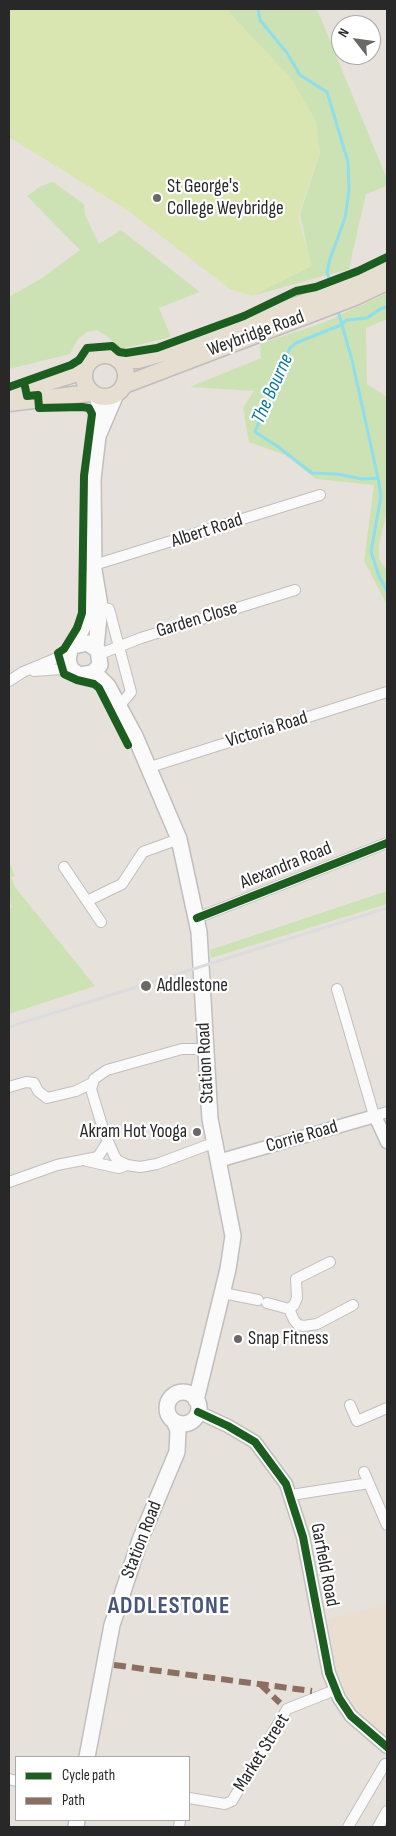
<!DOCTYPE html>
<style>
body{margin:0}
#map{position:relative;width:396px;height:1836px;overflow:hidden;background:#e7e1dc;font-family:"Sofia Sans Condensed",sans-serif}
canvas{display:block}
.frame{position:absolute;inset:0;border:10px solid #282828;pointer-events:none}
.legend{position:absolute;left:15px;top:1756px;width:175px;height:65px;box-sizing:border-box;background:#fff;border:1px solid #a9a9a9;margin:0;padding:6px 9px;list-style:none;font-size:15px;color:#282828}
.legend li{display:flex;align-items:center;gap:10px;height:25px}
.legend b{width:25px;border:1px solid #a9a9a9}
.north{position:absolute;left:331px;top:15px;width:50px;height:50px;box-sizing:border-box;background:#fff;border:1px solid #a9a9a9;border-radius:50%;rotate:300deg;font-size:14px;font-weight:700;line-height:20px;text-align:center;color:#282828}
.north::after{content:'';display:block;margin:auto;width:18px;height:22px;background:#6b6967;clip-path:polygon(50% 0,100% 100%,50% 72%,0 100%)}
</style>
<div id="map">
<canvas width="396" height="1836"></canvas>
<div class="frame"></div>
<ul class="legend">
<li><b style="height:6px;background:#1b5e20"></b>Cycle path</li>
<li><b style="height:6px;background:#8d6e63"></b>Path</li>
</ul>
<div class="north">N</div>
</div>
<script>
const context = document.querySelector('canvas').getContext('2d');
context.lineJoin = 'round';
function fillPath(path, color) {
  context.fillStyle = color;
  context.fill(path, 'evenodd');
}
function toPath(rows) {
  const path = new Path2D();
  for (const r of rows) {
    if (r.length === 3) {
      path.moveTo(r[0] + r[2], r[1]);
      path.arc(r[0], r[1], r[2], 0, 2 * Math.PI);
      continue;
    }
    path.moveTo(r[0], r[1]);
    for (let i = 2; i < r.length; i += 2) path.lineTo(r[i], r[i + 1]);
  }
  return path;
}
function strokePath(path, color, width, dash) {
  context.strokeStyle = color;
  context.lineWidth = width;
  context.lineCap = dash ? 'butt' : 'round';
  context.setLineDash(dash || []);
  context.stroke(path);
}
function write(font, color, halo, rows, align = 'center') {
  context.font = font + ' "Sofia Sans Condensed",sans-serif';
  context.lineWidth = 4.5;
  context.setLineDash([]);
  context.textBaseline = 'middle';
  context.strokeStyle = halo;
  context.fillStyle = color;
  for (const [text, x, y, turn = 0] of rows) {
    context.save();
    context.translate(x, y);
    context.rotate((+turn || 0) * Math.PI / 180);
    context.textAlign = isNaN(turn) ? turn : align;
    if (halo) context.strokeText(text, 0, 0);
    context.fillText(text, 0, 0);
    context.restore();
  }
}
const education = toPath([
 [387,1604,387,1736,368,1721,347,1694,336,1668,328,1619]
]);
const green = toPath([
 [226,9,317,9,387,179,387,186,366,194,349,269,252,296,311,266,300,214,320,153,247,33],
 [53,182,84,204,85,215,99,244,121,230,200,292,159,308,171,337,121,349,108,337,97,330,87,332,78,339,70,354,9,369,9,297,42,278,80,250,27,196,41,186],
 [387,293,387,319,366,328,367,384,387,397,387,511,379,545,379,559,387,571,387,605,364,561,374,485,316,479,285,455,249,442,243,408,254,391,190,387,261,358,260,344,325,322],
 [10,864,15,876,11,877,15,887,95,986,9,1014,9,909,12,907,9,899],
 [387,891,387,904,211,958,210,950]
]);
const pitch = toPath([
 [9,9,226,9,291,78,316,121,320,153,298,217,312,266,252,296,230,289,127,210,9,137]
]);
const stream = toPath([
 [258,9,260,20,287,53,300,75,327,92,348,162,349,191,345,218,330,259,327,272,329,278],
 [387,307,380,309,367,318,347,320,341,325,296,343,290,348,255,432,277,446,312,473,337,474,362,479,378,478,381,496,371,552,379,576,387,591],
 [338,311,352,360,378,478]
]);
const minor = toPath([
 [94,565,320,495],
 [95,606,109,609,131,692,120,705],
 [100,654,141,638,295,590],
 [34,671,62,669,74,672],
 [9,681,23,672,59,657,68,655],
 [147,768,387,692],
 [64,867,101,922],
 [87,901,122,884,143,852,179,839],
 [197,918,387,843],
 [337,989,373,1112,375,1116,387,1112],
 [205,1049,182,1049,107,1070,94,1079,91,1089,104,1132,114,1155,117,1160,127,1165,140,1167,157,1164,213,1143],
 [9,1087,26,1082,34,1083,38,1091,47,1098,76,1091,92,1083],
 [87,1161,119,1168,127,1165],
 [9,1182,57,1165,98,1157,108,1141],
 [330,1262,296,1279,297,1298,294,1305,289,1309,294,1320,298,1325,304,1326,317,1324,353,1305],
 [223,1293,258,1300],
 [267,1303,289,1309],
 [350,1405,357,1421,387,1408],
 [364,1472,387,1525],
 [291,1495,369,1483],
 [9,1779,16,1781],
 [189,1798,225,1804,232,1801,287,1709,335,1690],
 [179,1827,180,1820],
 [348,1827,385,1764],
 [378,1827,387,1811]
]);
const tertiary = toPath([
 [218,1161,375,1116,387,1142],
 [198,1412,228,1426,255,1442,286,1484,303,1537,329,1673,339,1698,351,1716,387,1747]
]);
const secondary = toPath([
 [97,396,102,415,101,427],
 [74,646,87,643,98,650,100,665,93,673,79,675,71,669,68,660,70,650,88,618,89,589,92,575],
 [96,647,100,606,94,570,93,479,98,436,116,394],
 [89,675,100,678,108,686,135,736,179,839,199,932,210,1119,233,1236,228,1269,196,1400],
 [183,1408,16],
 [87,1757,112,1625,140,1540,177,1452,178,1430,174,1421],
 [76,1827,77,1820]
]);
const primary = toPath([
 [105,376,21],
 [119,360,138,360,170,351,327,294,387,266],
 [124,385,355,297,387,282],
 [9,394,84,371],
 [9,403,89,393]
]);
const rail = toPath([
 [9,1027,387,908]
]);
const quiet = toPath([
 [114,1665,312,1691],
 [260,1684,280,1703]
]);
const cycleway = toPath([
 [24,382,27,396,38,395,39,408,82,407,89,408,92,414,84,476,82,613,77,628,64,649,58,653,64,674,77,680,94,684,99,688,128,745],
 [9,387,71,365,79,360,87,348,112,346,119,352,126,353,157,348,244,316,296,291,316,287,358,271,387,257],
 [197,918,387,843],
 [198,1412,228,1426,255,1442,286,1484,303,1537,329,1673,339,1698,351,1716,387,1747]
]);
const markers = [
 [157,198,5,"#6b6967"],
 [146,986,6,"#6b6967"],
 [197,1132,5,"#6b6967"],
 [238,1339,5,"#6b6967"]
];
const poiNames = [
 ["St George's",167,187],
 ["College Weybridge",167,209],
 ["Addlestone",157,986],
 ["Akram Hot Yooga",187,1132,"right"],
 ["Snap Fitness",248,1339]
];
const streetNames = [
 ["Weybridge Road",256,334,-20],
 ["Albert Road",207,531,-18],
 ["Garden Close",197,620,-17],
 ["Victoria Road",267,730,-17],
 ["Alexandra Road",286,866,-22],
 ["Station Road",206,1063,-93],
 ["Corrie Road",302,1137,-16],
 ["Station Road",142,1540,-69],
 ["Garfield Road",324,1565,79],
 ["Market Street",262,1753,-58]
];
const waterNames = [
 ["The Bourne",273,389,-66]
];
const districtNames = [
 ["ADDLESTONE",169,1607]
];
fillPath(education, '#eaded0');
fillPath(green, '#cde2b4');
fillPath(pitch, '#d9e6b1');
strokePath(stream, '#8edeeb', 3);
strokePath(minor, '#c0bebe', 12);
strokePath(tertiary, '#c0bebe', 15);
strokePath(secondary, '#c0bebe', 18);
strokePath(primary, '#bfbdbb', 19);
strokePath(minor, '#fbfafa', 10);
strokePath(tertiary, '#fbfafa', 12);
strokePath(secondary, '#fbfafa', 15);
strokePath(primary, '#e6ded1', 16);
strokePath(rail, '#dcdcde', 3);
strokePath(quiet, '#8d6e63', 6, [12, 6]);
strokePath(cycleway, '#1b5e20', 8);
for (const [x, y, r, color] of markers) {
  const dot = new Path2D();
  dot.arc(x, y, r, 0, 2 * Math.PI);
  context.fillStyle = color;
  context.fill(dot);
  strokePath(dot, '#fff', 2);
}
write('19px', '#282828', '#fff', poiNames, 'left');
write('19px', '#282828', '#fff', streetNames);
write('italic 20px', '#0a7899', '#fff', waterNames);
context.letterSpacing = '1px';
write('bold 24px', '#485679', '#fff', districtNames);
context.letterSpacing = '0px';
</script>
